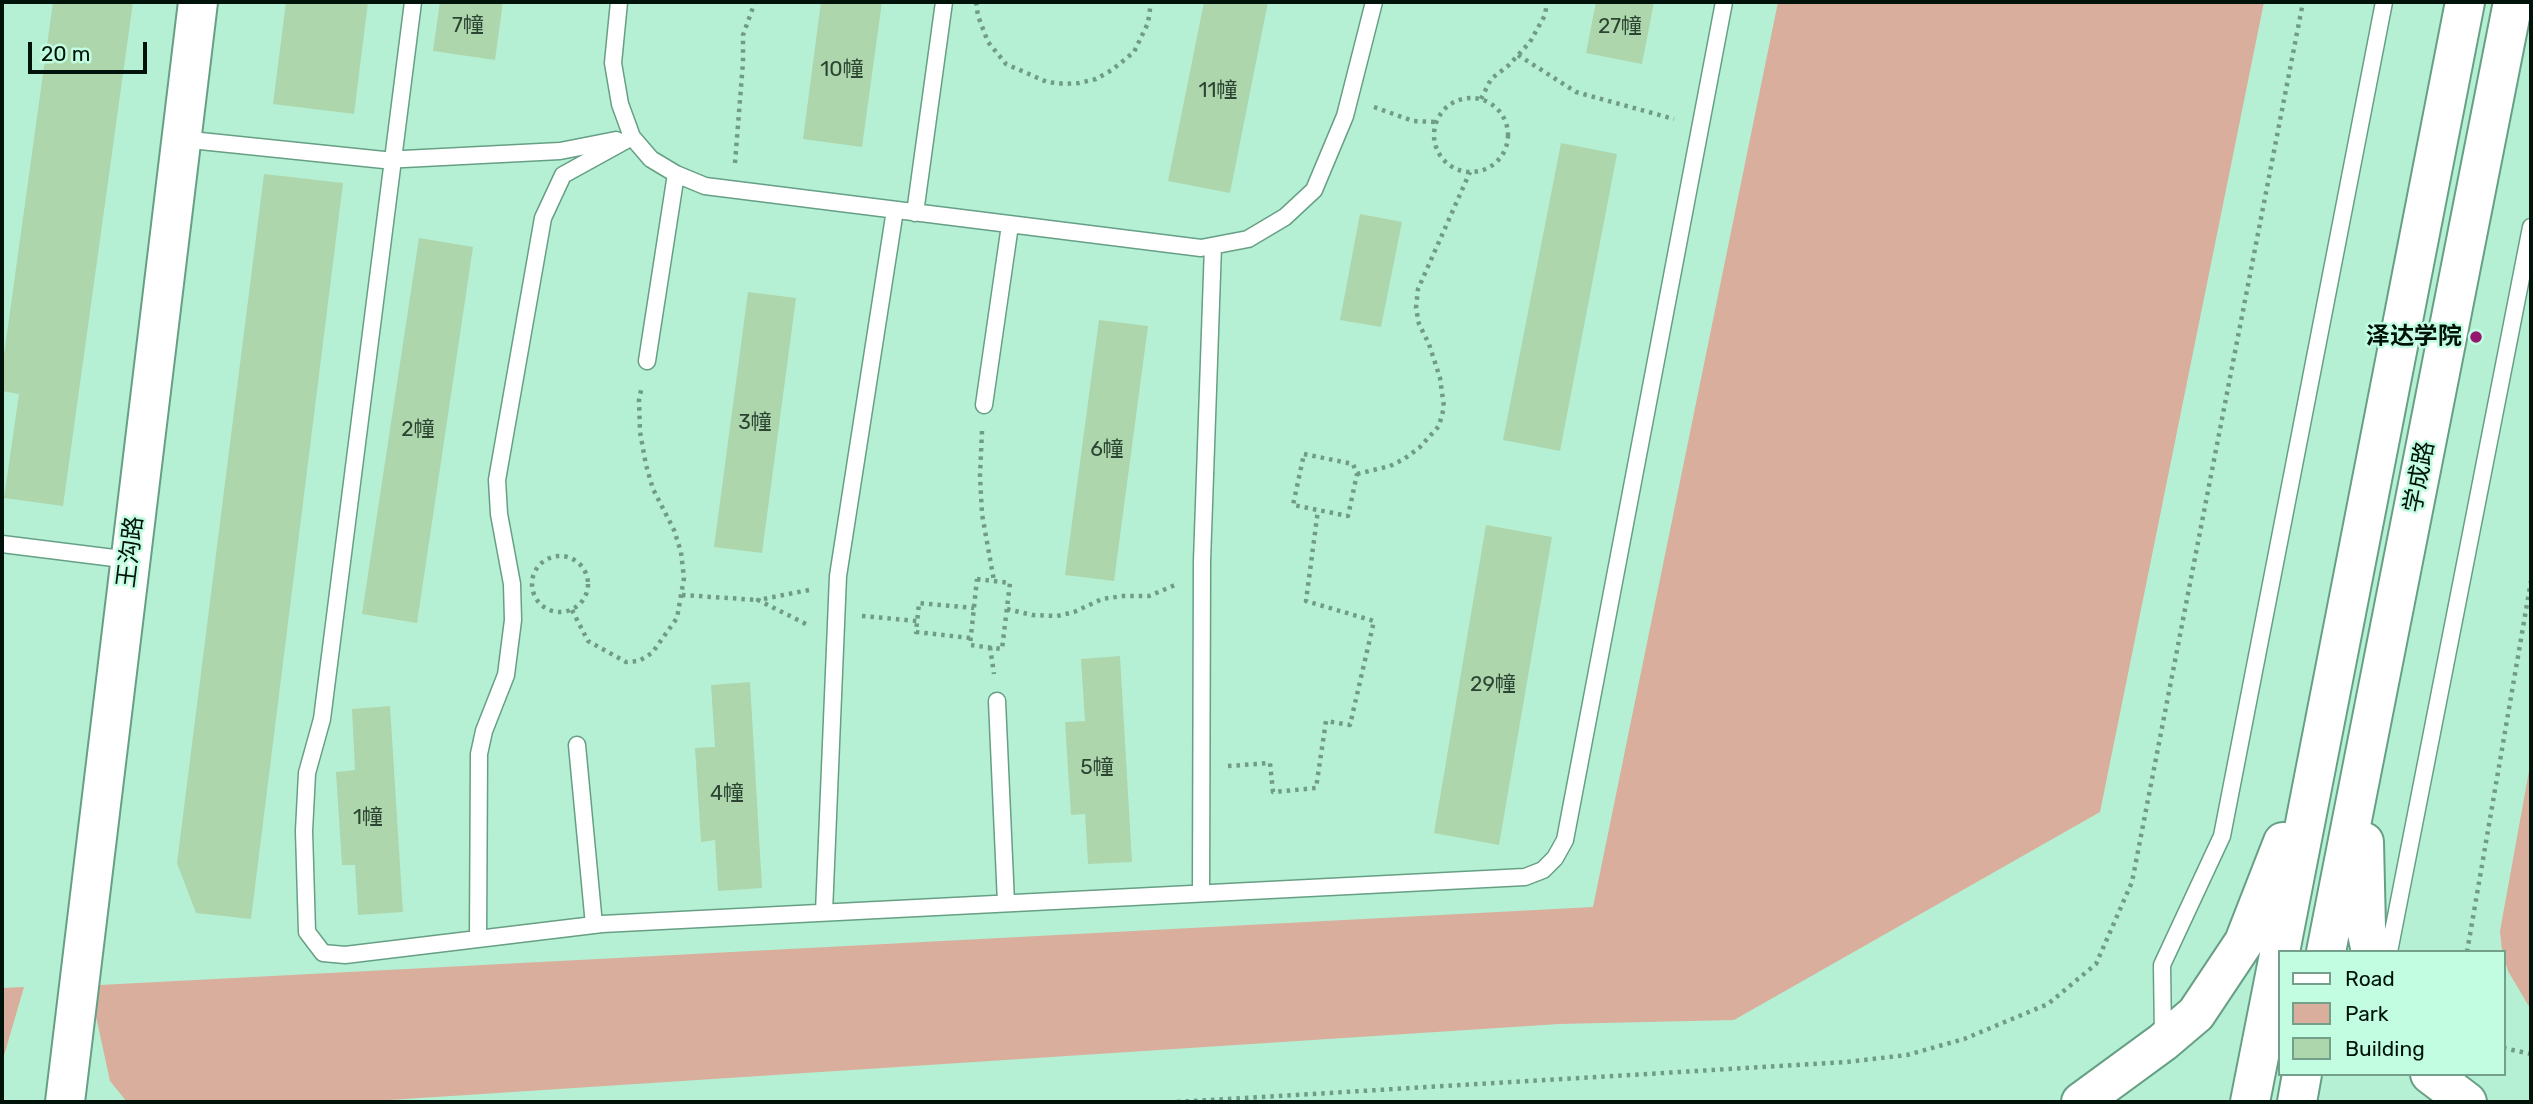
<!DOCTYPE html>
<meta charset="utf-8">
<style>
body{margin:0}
#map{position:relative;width:2533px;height:1104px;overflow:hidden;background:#b5f0d4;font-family:Rubik,sans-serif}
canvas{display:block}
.frame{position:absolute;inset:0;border:4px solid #00130a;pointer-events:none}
.legend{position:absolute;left:2278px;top:950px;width:228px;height:126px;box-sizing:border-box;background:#c2fde1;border:2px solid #749f8b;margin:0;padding:9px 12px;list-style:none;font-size:21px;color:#00130a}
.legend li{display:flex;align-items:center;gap:14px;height:35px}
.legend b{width:35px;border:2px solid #749f8b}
.scale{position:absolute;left:28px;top:42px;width:119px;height:32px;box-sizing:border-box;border:4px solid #00130a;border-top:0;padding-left:9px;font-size:21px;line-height:24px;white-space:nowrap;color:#00130a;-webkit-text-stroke:5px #c2fde1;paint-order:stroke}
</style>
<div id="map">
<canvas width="2533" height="1104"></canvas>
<div class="frame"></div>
<ul class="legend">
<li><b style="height:9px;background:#fff"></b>Road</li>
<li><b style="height:19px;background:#d9ae9c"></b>Park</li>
<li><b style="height:19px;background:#aed6ac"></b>Building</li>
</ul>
<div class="scale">20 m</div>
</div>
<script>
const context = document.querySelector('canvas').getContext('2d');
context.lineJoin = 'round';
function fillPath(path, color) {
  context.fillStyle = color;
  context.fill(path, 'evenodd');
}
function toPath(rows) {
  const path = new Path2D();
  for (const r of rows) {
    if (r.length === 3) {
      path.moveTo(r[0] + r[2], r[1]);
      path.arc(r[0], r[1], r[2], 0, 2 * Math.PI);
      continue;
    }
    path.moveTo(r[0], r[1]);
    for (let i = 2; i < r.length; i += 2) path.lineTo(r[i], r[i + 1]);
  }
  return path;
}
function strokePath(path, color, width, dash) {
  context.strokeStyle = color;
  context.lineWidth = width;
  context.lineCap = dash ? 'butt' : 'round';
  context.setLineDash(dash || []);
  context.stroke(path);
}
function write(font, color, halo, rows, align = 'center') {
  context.font = font + ' Rubik,"Noto Sans SC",sans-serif';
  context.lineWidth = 5;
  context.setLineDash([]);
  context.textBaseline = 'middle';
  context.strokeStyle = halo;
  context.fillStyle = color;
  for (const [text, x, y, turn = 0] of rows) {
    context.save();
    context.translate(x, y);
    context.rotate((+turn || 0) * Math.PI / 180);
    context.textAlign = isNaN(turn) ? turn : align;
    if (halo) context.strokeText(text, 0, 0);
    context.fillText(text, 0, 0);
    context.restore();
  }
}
const green = toPath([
 [1778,2,2264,2,2100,812,1734,1020,1559,1024,359,1102,127,1102,110,1081,95,1012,100,985,1593,907],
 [2531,760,2531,1010,2508,971,2502,951,2500,931],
 [24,987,3,1059,2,1061,2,988]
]);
const building = toPath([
 [53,2,133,2,63,506,4,498,19,394,2,391,2,369],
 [286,2,368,2,354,114,273,104],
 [440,2,503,2,495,60,433,51],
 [821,2,882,2,862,147,803,139],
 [1204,2,1268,2,1230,193,1168,181],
 [1596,2,1654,2,1642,64,1586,53],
 [1561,143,1617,154,1560,451,1503,440],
 [264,174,343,183,251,919,196,913,177,863],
 [1360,214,1402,222,1381,327,1340,320],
 [419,238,473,247,417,623,362,614],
 [748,292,796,298,762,553,714,547],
 [1099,320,1148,326,1114,581,1065,575],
 [1486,525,1552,537,1499,845,1434,833],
 [1120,656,1132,862,1088,864,1085,814,1071,815,1065,722,1085,721,1081,659],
 [750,682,762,888,718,891,715,840,701,842,695,748,715,747,711,685],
 [390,706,403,912,358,915,355,865,342,865,336,772,355,770,352,709]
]);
const path = toPath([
 [976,2,978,16,988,42,1006,64,1047,82,1065,84,1079,83,1096,79,1112,70,1134,52,1148,23,1151,2],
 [1518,55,1576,92,1674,119],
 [1471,135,37],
 [1481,99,1491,79,1509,65,1530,42,1545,15,1547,2],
 [1374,107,1413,121,1437,122],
 [735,163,743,62,743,35,755,2],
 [982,431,980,476,982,514,994,581],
 [1304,454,1353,464,1357,474,1348,516,1293,505,1304,454],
 [1357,474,1390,466,1404,459,1419,448,1439,426,1444,407,1440,378,1429,344,1419,324,1416,308,1418,289,1470,172],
 [560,584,28],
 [977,579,1010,583,1002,649,970,645,977,579],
 [809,590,758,600,810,626],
 [682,595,758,600],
 [1007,609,1032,615,1057,616,1074,612,1102,599,1123,596,1149,596,1175,585],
 [572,610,588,641,626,662,639,661,652,653,677,618,684,578,681,552,674,530,653,489,646,465,640,432,639,400,642,386],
 [862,616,917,621],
 [970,638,916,632,919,603,974,608],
 [990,647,994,674],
 [1228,766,1270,763,1273,792,1316,788,1326,721,1350,725,1374,621,1306,601,1318,510],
 [2467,952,2531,581],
 [2503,1048,2531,1054],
 [1177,1102,1847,1062,1907,1055,1964,1039,2048,1004,2096,964,2132,882,2303,2]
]);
const lane = toPath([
 [413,2,322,719,307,773,304,831,307,932,323,953,345,955,602,924,1525,877,1543,870,1555,858,1565,840,1724,2],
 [619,2,613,63,620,104,632,137,651,159,676,174,705,186,1201,248,1248,239,1285,217,1314,190,1345,116,1374,2],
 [181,139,384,160,560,151,616,140],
 [915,213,944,2],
 [647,361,676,174],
 [984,405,1010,225],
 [2,544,130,560],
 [997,701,1006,903],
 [577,745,594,925],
 [1201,893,1202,561,1213,246],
 [824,912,838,576,895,210],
 [478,939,479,754,484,731,506,675,513,620,512,584,499,514,497,480,543,218,563,175,632,137],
 [2389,952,2531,227],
 [2163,1038,2162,965,2222,836,2384,2]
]);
const secondary = toPath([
 [2364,842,2366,928,2371,952],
 [2280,952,2465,2],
 [2326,952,2513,2],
 [2430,1074,2467,1102],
 [65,1102,198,2],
 [2081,1102,2163,1042,2196,1014,2244,942,2283,842],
 [2250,1102,2279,955],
 [2297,1102,2302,1074]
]);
const markers = [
 [2476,337,7,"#94166f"]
];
const numberNames = [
 ["7幢",468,26],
 ["27幢",1620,27],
 ["10幢",842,70],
 ["11幢",1218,91],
 ["3幢",755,423],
 ["2幢",418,430],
 ["6幢",1107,450],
 ["29幢",1493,685],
 ["5幢",1097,768],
 ["4幢",727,794],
 ["1幢",368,818]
];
const poiNames = [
 ["泽达学院",2462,337]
];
const streetNames = [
 ["学成路",2420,477,-79],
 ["王沟路",131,552,-83]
];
fillPath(green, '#d9ae9c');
fillPath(building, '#aed6ac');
strokePath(lane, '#679f85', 19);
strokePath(secondary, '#679f85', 42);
strokePath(path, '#709c87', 4.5, [3.5, 5]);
strokePath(lane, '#fff', 16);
strokePath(secondary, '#fff', 38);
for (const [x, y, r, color] of markers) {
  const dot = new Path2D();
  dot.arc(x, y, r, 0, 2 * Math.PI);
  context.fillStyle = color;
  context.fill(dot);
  strokePath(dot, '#c2fde1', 2.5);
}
write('21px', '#2c4432', null, numberNames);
write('bold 24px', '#00130a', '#c2fde1', poiNames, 'right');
write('24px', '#00130a', '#c2fde1', streetNames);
</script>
